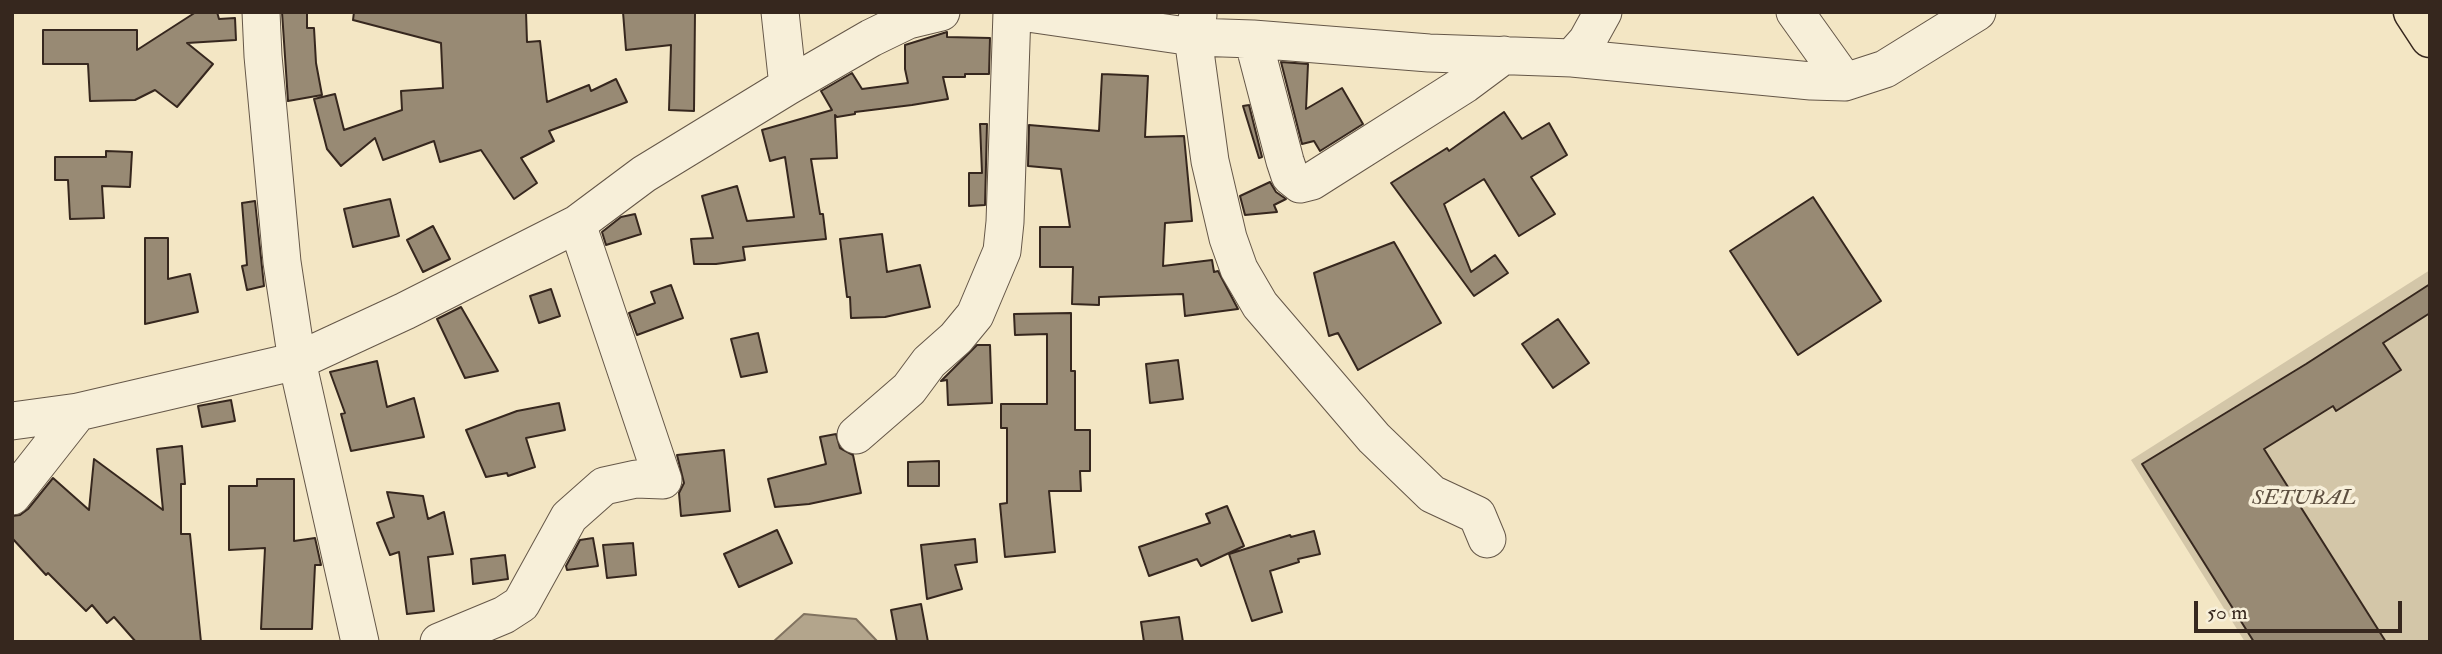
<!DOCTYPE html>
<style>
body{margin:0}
#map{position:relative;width:2442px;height:654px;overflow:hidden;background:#f3e6c4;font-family:"IM FELL Double Pica",serif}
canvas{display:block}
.frame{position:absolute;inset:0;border:14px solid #36271e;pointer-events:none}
.scale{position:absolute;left:2194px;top:601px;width:208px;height:32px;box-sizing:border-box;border:4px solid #36271e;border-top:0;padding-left:9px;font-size:21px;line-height:24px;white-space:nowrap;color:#36271e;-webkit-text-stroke:5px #f7efd9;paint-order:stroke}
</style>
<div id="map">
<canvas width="2442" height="654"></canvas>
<div class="frame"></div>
<div class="scale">50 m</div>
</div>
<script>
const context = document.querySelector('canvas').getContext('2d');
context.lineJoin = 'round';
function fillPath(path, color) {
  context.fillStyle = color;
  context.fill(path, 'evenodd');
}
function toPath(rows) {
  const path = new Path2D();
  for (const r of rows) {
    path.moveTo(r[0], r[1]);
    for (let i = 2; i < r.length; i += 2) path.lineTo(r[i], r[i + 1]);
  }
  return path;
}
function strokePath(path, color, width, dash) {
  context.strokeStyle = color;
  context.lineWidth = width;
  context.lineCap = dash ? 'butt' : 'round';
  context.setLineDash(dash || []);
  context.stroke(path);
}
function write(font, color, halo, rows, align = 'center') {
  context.font = font + ' "IM FELL Double Pica",serif';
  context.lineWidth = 7;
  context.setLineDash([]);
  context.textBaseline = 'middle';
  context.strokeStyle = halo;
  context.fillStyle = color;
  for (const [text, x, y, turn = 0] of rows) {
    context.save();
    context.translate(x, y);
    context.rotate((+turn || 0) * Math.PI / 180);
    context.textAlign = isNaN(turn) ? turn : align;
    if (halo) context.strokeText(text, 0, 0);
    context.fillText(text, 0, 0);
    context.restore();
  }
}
const green = toPath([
 [2430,270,2430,642,2245,642,2131,460]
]);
const water = toPath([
 [804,614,856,619,878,642,773,642,804,614]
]);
const building = toPath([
 [196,12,217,12,219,19,235,18,236,40,187,43,213,64,177,107,155,90,135,100,90,101,88,64,43,64,43,30,137,30,137,50,196,12],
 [282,12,307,12,307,28,314,28,316,63,322,95,288,101,282,12],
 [354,12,526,12,527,42,540,41,547,102,589,85,591,91,616,79,627,102,549,131,554,141,521,158,537,183,514,199,481,150,440,162,434,141,383,160,375,138,341,166,327,149,314,99,335,94,344,130,402,110,401,91,443,88,441,43,353,20,354,12],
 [623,12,695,12,694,111,669,110,671,45,626,50,623,12],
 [947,32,947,37,990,38,989,74,965,74,965,77,943,77,948,99,912,105,855,112,855,114,837,117,835,115,837,158,811,159,820,214,823,214,826,239,743,247,745,260,716,264,694,264,691,239,713,238,702,196,737,186,747,221,794,217,785,157,770,161,762,130,832,110,821,91,852,73,862,89,908,83,905,69,905,45,947,32],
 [1281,62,1308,64,1306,109,1342,88,1363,124,1320,151,1314,141,1302,144,1281,62],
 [1102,74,1148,76,1145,137,1184,136,1192,221,1165,223,1163,266,1212,260,1214,272,1218,271,1238,309,1185,316,1183,294,1099,297,1099,305,1072,304,1073,267,1040,267,1040,227,1070,227,1061,169,1028,166,1029,125,1099,131,1102,74],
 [1249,105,1262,157,1259,158,1243,106,1249,105],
 [1504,112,1522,139,1549,123,1567,155,1531,177,1555,214,1519,236,1484,179,1444,204,1471,272,1495,255,1508,273,1474,296,1391,183,1447,148,1449,151,1504,112],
 [980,124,987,124,985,205,969,206,969,173,982,173,980,124],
 [106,151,132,152,130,187,102,186,104,218,70,219,68,180,55,180,55,157,106,157,106,151],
 [1270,182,1276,192,1286,199,1274,205,1277,212,1245,215,1240,196,1270,182],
 [1813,197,1881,301,1798,355,1730,251,1813,197],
 [390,199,399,236,353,247,344,209,390,199],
 [255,201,264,286,247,290,242,266,247,265,242,203,255,201],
 [635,214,641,234,606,245,602,232,621,217,635,214],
 [433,226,450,259,423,272,407,240,433,226],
 [882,234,887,272,920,265,930,307,885,317,851,318,850,297,847,297,840,239,882,234],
 [145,238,168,238,168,279,190,274,198,312,145,324,145,238],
 [1394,242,1441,323,1358,370,1338,333,1329,336,1314,273,1394,242],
 [2430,284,2430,313,2383,343,2401,370,2336,411,2333,406,2264,449,2386,642,2254,642,2142,464,2306,364,2430,284],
 [671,285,683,318,637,335,629,313,655,303,651,292,671,285],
 [551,289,560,316,539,323,530,296,551,289],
 [461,307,498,371,465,378,437,319,461,307],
 [1071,313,1071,371,1075,371,1075,430,1090,430,1090,471,1080,471,1081,491,1049,491,1055,552,1005,557,1000,504,1007,503,1007,428,1001,428,1001,404,1047,404,1047,334,1015,335,1014,314,1071,313],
 [1558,319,1589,363,1553,388,1522,344,1558,319],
 [758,333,767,372,741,377,731,339,758,333],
 [977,345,990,345,992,403,948,405,947,380,941,381,977,345],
 [1178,360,1183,399,1150,403,1146,364,1178,360],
 [377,361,387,407,414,398,424,437,351,451,341,414,345,413,330,372,377,361],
 [231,400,235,421,202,427,198,406,231,400],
 [559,403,565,430,526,438,535,467,508,476,507,473,486,477,466,430,517,411,559,403],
 [836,434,840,448,853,455,861,493,809,504,775,507,768,479,826,464,820,437,836,434],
 [182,446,185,484,181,484,181,534,190,534,201,642,136,642,114,617,107,623,92,605,86,611,48,573,46,575,12,538,12,516,20,515,28,509,53,478,89,510,94,459,163,510,157,449,182,446],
 [724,450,730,511,681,516,679,493,684,483,677,455,724,450],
 [939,461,939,486,908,486,908,462,939,461],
 [257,479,294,479,294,541,315,538,321,565,315,565,312,629,261,629,265,548,229,550,229,486,257,486,257,479],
 [387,492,423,496,428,519,444,512,453,554,428,557,434,611,407,614,399,552,390,555,377,523,394,517,387,492],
 [1227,506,1244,546,1201,566,1197,559,1149,576,1139,547,1210,523,1206,514,1227,506],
 [777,530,792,563,739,587,724,554,777,530],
 [1314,531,1320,554,1298,559,1299,562,1270,571,1282,612,1252,621,1229,554,1290,535,1291,537,1314,531],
 [593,538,598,566,567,570,566,566,580,540,593,538],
 [975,539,977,562,955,565,962,589,927,599,921,545,975,539],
 [633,543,636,575,607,578,603,545,633,543],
 [505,555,508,579,473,584,471,559,505,555],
 [921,604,928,642,897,642,891,610,921,604],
 [1179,617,1183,642,1144,642,1141,622,1179,617]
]);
const minor = toPath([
 [261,12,263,56,282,262,297,361,360,642],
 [780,12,788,86],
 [1021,12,1193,37,1253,39,1429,53,1572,58,1811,81,1845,82,1885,69,1977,12],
 [1795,12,1845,82],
 [1198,15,1193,37,1210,161,1228,238,1239,269,1260,305,1374,438,1432,494,1477,515,1487,539],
 [1253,39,1285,161,1290,176,1300,184,1312,181,1323,174,1465,84,1504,55],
 [1572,58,1587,41,1603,12],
 [12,421,78,412,297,361,405,311,577,224,644,174,788,86,871,38,908,20,941,12],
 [856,435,909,389,929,362,956,338,975,315,1002,251,1005,222,1012,12],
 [12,496,78,412],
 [439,642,504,615,521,604,569,517,604,486,636,479,663,480,577,224]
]);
const major = toPath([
 [2413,12,2430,38]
]);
const parkNames = [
 ["SETUBAL",2304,499]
];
fillPath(green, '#d3c6a8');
fillPath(water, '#b3a58c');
strokePath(water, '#817360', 2);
fillPath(building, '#988a74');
strokePath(building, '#36271e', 2);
strokePath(minor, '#655748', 39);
strokePath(major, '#36271e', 41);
strokePath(minor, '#f7efd9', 37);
strokePath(major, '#f3e6c4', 38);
write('italic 21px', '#5d4f40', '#f7efd9', parkNames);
</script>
